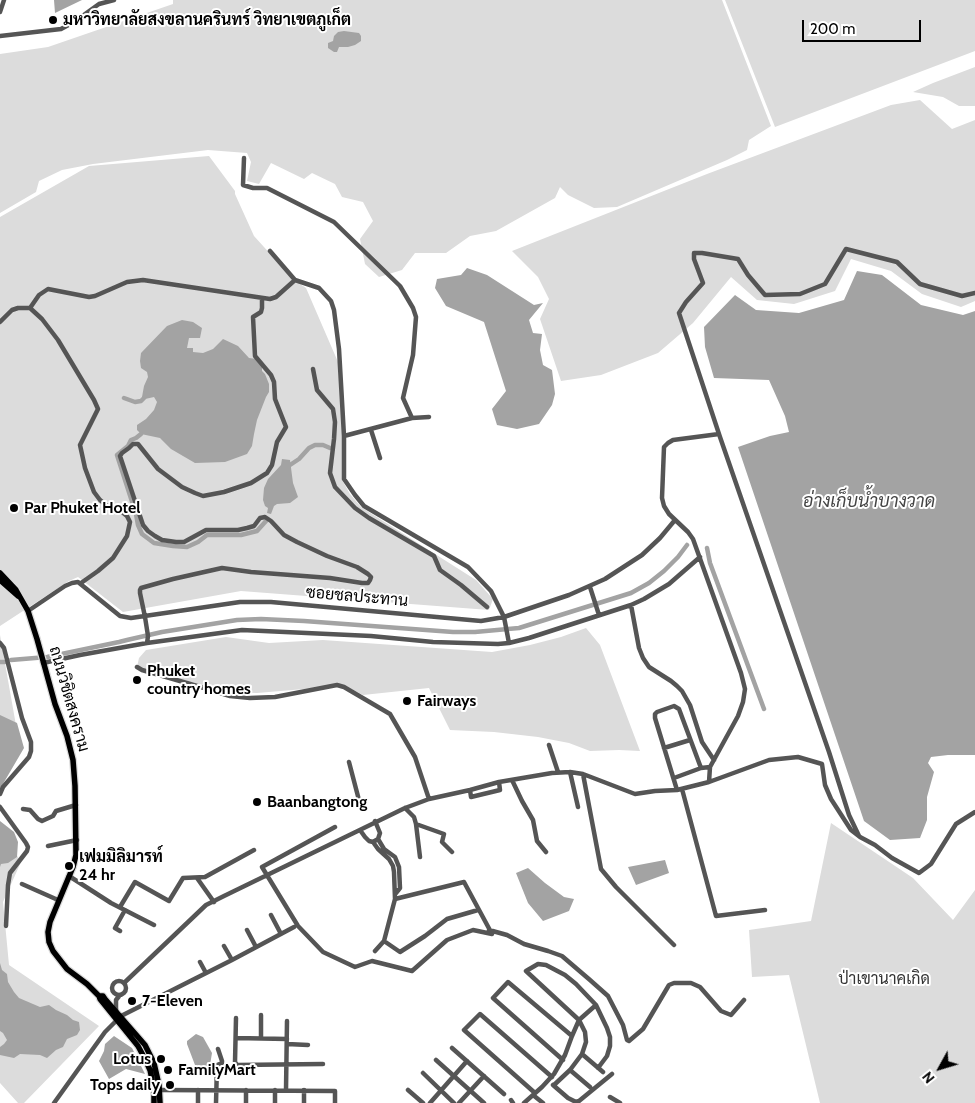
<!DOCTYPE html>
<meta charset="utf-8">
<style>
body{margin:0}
#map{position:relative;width:975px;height:1103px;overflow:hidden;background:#fff;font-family:Cabin,sans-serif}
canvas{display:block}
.north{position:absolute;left:915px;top:1043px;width:50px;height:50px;-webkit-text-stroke:4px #fff;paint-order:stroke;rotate:231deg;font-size:14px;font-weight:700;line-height:20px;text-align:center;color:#000}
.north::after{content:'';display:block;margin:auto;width:18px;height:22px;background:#000;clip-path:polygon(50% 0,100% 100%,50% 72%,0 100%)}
.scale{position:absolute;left:802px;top:20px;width:119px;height:22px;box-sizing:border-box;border:2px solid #000;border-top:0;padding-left:6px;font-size:15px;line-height:18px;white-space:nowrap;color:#000;-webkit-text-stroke:4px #fff;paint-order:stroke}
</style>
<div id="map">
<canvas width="975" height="1103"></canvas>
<div class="north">N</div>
<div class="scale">200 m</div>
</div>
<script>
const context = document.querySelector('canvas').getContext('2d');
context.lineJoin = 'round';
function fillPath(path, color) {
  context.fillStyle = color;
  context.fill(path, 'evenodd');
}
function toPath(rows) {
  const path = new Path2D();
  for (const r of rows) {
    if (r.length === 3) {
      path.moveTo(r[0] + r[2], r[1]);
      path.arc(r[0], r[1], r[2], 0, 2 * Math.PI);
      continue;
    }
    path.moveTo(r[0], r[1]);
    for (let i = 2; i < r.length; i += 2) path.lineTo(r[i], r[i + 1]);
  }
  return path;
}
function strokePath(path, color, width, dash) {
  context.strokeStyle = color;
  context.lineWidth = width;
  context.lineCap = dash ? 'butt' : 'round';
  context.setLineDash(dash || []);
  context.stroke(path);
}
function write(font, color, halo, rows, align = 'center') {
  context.font = font + ' Cabin,Sarabun,sans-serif';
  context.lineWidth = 4;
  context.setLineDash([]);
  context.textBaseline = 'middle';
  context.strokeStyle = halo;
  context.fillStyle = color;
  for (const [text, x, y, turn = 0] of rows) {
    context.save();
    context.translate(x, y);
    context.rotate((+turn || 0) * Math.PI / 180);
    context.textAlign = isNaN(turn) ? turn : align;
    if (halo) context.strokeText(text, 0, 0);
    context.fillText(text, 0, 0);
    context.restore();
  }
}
const green = toPath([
 [173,0,722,0,771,126,749,140,747,150,727,160,617,207,594,208,568,195,560,187,555,198,496,231,470,236,446,253,415,253,402,270,379,277,365,264,360,239,373,221,363,202,342,197,335,184,312,173,304,179,271,163,259,184,247,181,251,162,247,153,208,150,93,164,62,170,39,181,36,192,0,213,0,54,48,47,173,4],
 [725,0,975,0,975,51,775,127],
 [975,67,975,106,959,106,943,97,913,92,933,83],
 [920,100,952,129,975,120,975,301,961,307,922,294,891,271,851,259,835,291,794,304,757,300,731,277,693,323,658,353,601,375,561,381,540,319,549,299,538,277,512,251,707,174,891,105],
 [209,156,235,191,235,194,254,236,293,279,306,288,338,362,343,436,342,480,350,494,361,507,476,580,493,599,489,610,241,591,123,612,78,577,69,581,0,626,0,217,89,166],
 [586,628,600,645,640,751,619,750,590,751,569,743,538,737,494,732,450,730,429,688,363,695,346,686,328,687,257,693,228,692,137,667,139,658,146,650,226,637,269,643,323,640,492,652,530,645,561,637],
 [0,635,20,748,0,787],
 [831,823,913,878,953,920,975,890,975,1103,820,1103,789,975,752,977,749,930,811,921],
 [0,830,21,862,3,902,9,965,99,1026,24,1103,18,1103,0,1083]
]);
const water = toPath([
 [54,0,82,0,55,13],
 [344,31,359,33,361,36,361,41,355,45,348,47,339,47,337,52,334,52,328,48,328,43,333,41,334,36,338,32],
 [467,268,487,275,534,305,543,303,529,320,533,333,542,334,540,350,543,365,552,370,555,394,552,405,539,424,517,429,497,425,492,409,506,391,484,322,446,306,435,288,437,279,461,275],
 [857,271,882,275,921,305,963,315,975,311,975,755,948,755,931,757,928,763,934,772,927,797,927,820,920,838,890,840,864,821,738,447,770,436,789,432,785,416,769,380,714,378,705,347,704,327,735,295,756,310,799,313,844,300],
 [182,320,193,322,202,328,200,338,189,338,187,348,193,348,193,352,203,353,213,349,223,339,238,346,249,358,257,359,262,366,262,371,265,374,269,384,269,392,266,397,257,420,254,434,252,446,247,454,225,462,195,463,171,449,160,438,141,434,137,430,137,425,146,419,154,410,157,402,154,397,145,399,142,397,144,386,148,377,147,372,141,368,140,361,141,353,167,326],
 [282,459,290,460,293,483,298,497,290,503,277,504,274,506,271,514,267,513,268,508,265,506,263,500,264,488,268,479,281,465],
 [0,715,17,723,24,748,0,789],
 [0,821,14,832,18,842,17,857,8,863,1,864,0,867],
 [665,860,669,873,636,885,628,867],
 [528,868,545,883,564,897,574,899,569,911,543,921,528,903,516,873],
 [0,963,2,970,7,974,8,982,14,992,19,998,40,1007,49,1005,56,1010,67,1015,73,1020,79,1022,80,1030,77,1035,67,1039,63,1047,56,1050,47,1058,40,1055,20,1054,14,1058,0,1055,0,1047,4,1044,7,1040,3,1033,0,1031],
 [196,1034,203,1037,212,1053,210,1065,208,1068,202,1069,197,1067,195,1065,187,1044,187,1041],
 [114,1036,132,1048,145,1074,126,1069,109,1079,99,1061,104,1051,105,1044]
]);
const canal = toPath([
 [124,398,135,402,141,401,144,398],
 [141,434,136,438,131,440,128,446,117,455,136,514,138,525,142,534,154,543,173,546,187,547,198,542,207,535,241,535,257,531,266,521],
 [290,465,299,459,309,448,315,445,323,445,330,448],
 [707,548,710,563,764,709],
 [11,660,47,657,119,642,127,640,162,632,237,620,261,619,304,621,453,632,475,632,519,628,631,593,649,583,664,571,678,557,687,545],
 [0,662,5,662]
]);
const minor = toPath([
 [0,12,4,0],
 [0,36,61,29,74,22,99,4,114,0],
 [244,158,243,185,253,188,267,188,334,222,400,286,413,308,416,317,413,355,403,398,412,418],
 [270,251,295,280],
 [30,308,39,295,48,289,89,297,95,296,127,282,143,280,270,299,276,297,295,280,319,288,331,301,334,310,339,349,344,436,344,479,355,495,364,506,468,567,491,591,504,617,509,643,498,644,433,642,371,636,242,630,147,643,80,655,43,663],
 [0,322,12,310,18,308,30,308,42,319,58,340,94,400,98,409,80,445,85,468,94,492,100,500,106,505,122,512,127,516,130,522,127,536,113,558,98,571,81,583],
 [313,369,317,390,333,409,335,422,334,439,330,473,335,487,355,508,369,518,434,556,440,570,461,585,487,607],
 [371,430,380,458],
 [344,436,412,418,429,417],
 [590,587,599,615],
 [631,605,639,648,643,658,649,667,671,681,677,686,682,691,690,705,702,742,714,760],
 [28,611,65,586,72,583,78,582,120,616,131,618,240,602,271,602,481,621,504,617,569,595,605,579,642,555,660,538,675,520],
 [0,643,4,648,22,718,31,742,31,751,29,757,3,787,0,794],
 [147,643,148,636,145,617,140,593,140,590,141,588,173,579,222,568,251,572,330,578,362,583,368,583,370,580,371,577,368,574,357,567,327,556,297,542,284,535,271,521,265,517,260,518,254,526,247,528,238,530,206,530,184,542,176,542,162,540,155,536,148,531,143,525,120,456,122,453,129,448,133,444,138,444,158,469,182,487,195,493,203,496,224,492,251,483,267,473,272,465,277,442,286,427,275,399,274,382,271,375,255,356,253,317,261,312,262,308,262,298],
 [509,643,529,638,631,605,644,599,669,584,700,557],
 [137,667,142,670,204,688,230,696,250,698,275,697,337,685,344,687,390,714,415,757,429,799],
 [549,745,558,772],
 [664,748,690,740],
 [349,762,360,804],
 [570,772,578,807],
 [583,774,601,869,616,887,674,945],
 [674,778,701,768,710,767],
 [512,780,522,801,533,820,537,841,546,852],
 [709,782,710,767,738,716,743,702,745,689,741,673,693,539,688,532,669,514,664,506,662,498,664,447,668,443,673,440,719,434],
 [682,789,716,916,765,910],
 [470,790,471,797,500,790,499,782],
 [677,790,655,718,655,714,657,712,674,706,679,709,701,768],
 [0,807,26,843,28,847,27,851,10,873,8,885,6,926],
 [405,808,414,817,416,824,420,857],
 [23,809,30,810,38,819,42,821,53,816,56,811,76,805],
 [416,824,444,834,442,842,452,852],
 [335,827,262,867,298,926,323,952,355,967,372,961,412,971,447,940,473,930,492,934,464,882,395,899,384,941,400,952,425,936,447,919,478,910],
 [360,830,365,837,369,841,373,842,378,839,380,833,375,821],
 [859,836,849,815,829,752,720,437,679,313,686,302,703,283,694,259,694,253,702,253,738,259,748,275,765,295,800,294,825,284,846,249,897,262,920,284,962,296,975,293],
 [378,839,384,849,395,857,399,867,400,888,396,893],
 [373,842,378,849,389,859,393,866,394,872,395,899],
 [48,846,77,840],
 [69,876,111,903,154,925],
 [197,878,214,902],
 [22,884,58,900],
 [120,907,135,882,169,901,183,878,205,877,254,850],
 [271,915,281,934],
 [247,930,256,947],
 [489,930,507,935,524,944,548,951,562,956,590,980,608,996,623,1025,627,1040,629,1041,643,1029,669,985,674,983,691,983,700,987,721,1011,731,1015,744,1000],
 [120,931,115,928,125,910],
 [224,946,232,960],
 [375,951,384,941],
 [200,962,206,973],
 [119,988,7],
 [124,983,206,905,224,896,405,808,429,799,470,790,499,782,552,773,570,772,583,774,635,794,655,791,677,790,709,782,769,760,798,757,822,764,825,785,831,799,851,830,860,837,875,845,892,858,919,873,931,864,956,824,975,812],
 [116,1011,116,1000,120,995],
 [261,1015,261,1038],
 [121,1016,232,960,294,927],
 [236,1018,235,1062,237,1065,323,1064],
 [236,1038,287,1039],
 [287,1044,308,1045],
 [452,1048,504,1094],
 [582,1054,603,1072],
 [436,1060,484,1103],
 [563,1060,493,998,508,982,572,1036],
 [570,1070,590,1087],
 [423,1073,454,1103],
 [553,1085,568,1098,576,1102,579,1101,612,1074],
 [554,1085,570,1070,582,1054,586,1042,585,1032,579,1020,526,971,538,964,546,965,565,975,576,984,596,1005,607,1028,610,1037,610,1046,607,1056,598,1068],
 [159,1090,335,1091,335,1103],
 [275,1090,275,1103],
 [286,1090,287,1021],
 [304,1090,304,1103],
 [408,1090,423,1103],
 [535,1093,464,1030,480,1014,552,1077],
 [533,1095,543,1103],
 [610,1097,620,1103],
 [511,1100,513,1103],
 [54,1103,105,1032,117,1020],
 [198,1103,198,1090],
 [216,1103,217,1065,222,1063,222,1061,218,1049],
 [246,1103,246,1090],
 [430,1103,467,1061],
 [459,1103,484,1076],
 [524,1103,542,1087,554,1074,565,1055,572,1036,579,1020,596,1005]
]);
const major = toPath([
 [0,573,16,590,28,611,37,639,55,704,67,736,73,760,75,786,76,855,73,867,50,922,48,932,49,942,53,951,67,969,87,984,99,996,103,996,105,999,145,1045,154,1063,159,1085,160,1103],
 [0,580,18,596],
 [99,996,100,999,138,1046,145,1059,150,1070,154,1089,154,1103]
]);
const markers = [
 [53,20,5,"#000"],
 [14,508,5,"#000"],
 [137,680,5,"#000"],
 [407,701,5,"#000"],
 [257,802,5,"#000"],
 [69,866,5,"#000"],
 [132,1001,5,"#000"],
 [161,1059,5,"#000"],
 [168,1070,5,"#000"],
 [170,1085,5,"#000"]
];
const poiNames = [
 ["มหาวิทยาลัยสงขลานครินทร์ วิทยาเขตภูเก็ต",63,20],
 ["Par Phuket Hotel",24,508],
 ["Phuket",147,671],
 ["country homes",147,689],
 ["Fairways",417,701],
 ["Baanbangtong",267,802],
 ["เฟมมิลิมารท์",79,857],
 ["24 hr",79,875],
 ["7-Eleven",142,1001],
 ["Lotus",151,1059,"right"],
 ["FamilyMart",178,1070],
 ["Tops daily",160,1085,"right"]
];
const streetNames = [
 ["ซอยชลประทาน",357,597,5],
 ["ถนนวิชิตสงคราม",69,699,74]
];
const parkNames = [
 ["ป่าเขานาคเกิด",884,979]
];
const waterNames = [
 ["อ่างเก็บน้ำบางวาด",869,502]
];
fillPath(green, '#dcdcdc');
fillPath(water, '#a3a3a3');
strokePath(canal, '#a3a3a3', 4.5);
strokePath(major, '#dbdbdb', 8);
strokePath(minor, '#555', 4.5);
strokePath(major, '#000', 5.5);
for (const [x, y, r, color] of markers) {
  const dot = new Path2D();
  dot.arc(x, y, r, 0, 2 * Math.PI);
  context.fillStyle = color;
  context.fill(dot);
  strokePath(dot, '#fff', 2);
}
write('bold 16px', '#000', '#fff', poiNames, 'left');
write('16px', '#000', '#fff', streetNames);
write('16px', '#333', '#fff', parkNames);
write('italic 18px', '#444', '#fff', waterNames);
</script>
